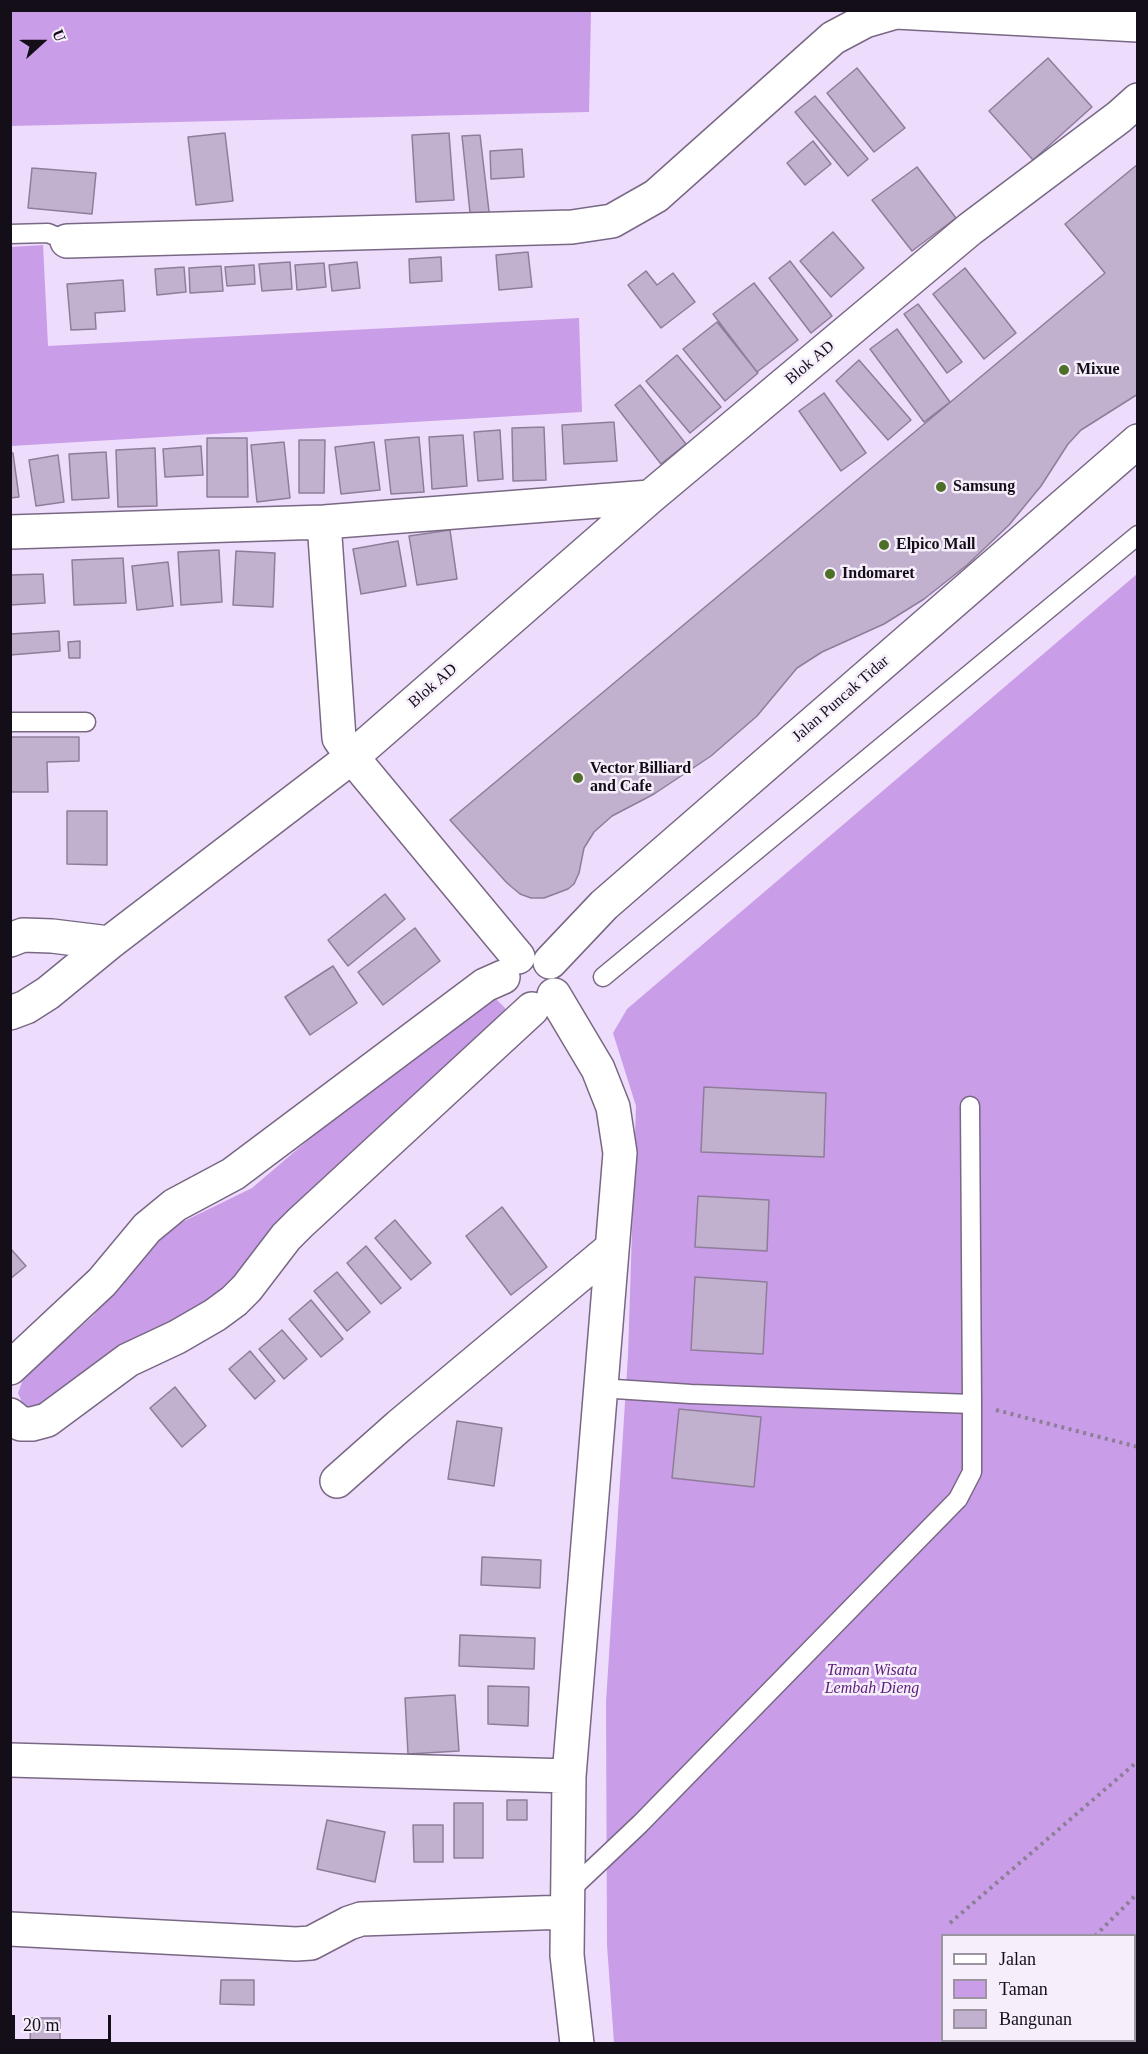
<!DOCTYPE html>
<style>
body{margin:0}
#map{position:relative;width:1148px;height:2054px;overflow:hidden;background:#eedcfc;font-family:Georgia,serif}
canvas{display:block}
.frame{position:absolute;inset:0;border:12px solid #140e19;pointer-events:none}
.legend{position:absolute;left:941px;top:1934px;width:195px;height:108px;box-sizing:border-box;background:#f6eefb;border:2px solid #9c94a1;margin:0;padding:8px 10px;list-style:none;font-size:18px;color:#140e19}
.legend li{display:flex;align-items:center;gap:12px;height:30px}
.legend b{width:30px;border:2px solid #9c94a1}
.north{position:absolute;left:12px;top:12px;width:60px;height:60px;-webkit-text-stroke:4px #f6eefb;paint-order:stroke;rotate:69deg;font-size:16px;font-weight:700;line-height:24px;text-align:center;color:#140e19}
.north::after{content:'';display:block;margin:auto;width:21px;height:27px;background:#140e19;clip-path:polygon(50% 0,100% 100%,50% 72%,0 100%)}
.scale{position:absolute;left:12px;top:2015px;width:99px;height:27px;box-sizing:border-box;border:3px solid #140e19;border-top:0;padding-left:8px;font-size:18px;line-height:21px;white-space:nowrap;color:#140e19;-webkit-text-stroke:4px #f6eefb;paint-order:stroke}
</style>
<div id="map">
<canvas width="1148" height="2054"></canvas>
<div class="frame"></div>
<ul class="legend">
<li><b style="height:8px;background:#fff"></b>Jalan</li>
<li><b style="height:16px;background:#c99de7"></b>Taman</li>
<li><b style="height:16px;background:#c1b0ce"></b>Bangunan</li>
</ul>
<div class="north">U</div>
<div class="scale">20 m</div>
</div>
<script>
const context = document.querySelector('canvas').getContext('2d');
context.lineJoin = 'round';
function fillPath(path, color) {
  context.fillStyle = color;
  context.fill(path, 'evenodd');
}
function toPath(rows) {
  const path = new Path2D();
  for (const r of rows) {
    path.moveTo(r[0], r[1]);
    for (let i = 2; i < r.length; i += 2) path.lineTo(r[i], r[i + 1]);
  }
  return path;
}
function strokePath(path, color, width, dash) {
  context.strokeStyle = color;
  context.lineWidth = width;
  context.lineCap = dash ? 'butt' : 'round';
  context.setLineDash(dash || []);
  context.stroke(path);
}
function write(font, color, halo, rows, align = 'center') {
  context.font = font + ' Georgia,serif';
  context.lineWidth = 5;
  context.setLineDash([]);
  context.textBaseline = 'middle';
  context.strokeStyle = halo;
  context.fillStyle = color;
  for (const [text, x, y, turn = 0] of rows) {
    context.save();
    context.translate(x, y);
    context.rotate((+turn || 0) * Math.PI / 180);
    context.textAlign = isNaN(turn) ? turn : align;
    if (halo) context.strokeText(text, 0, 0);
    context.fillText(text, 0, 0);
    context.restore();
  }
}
const green = toPath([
 [10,11,591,11,589,112,11,126],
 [43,245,48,346,579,318,582,412,11,446,11,247],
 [1137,574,1137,2043,614,2043,607,1945,606,1702,628,1355,636,1106,613,1033,627,1009],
 [942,1936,1134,1936,1134,2040,942,2040],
 [492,995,505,1008,505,1021,497,1032,296,1203,278,1222,251,1263,203,1306,48,1402,36,1407,27,1406,22,1402,18,1393,24,1377,93,1316,166,1230,252,1188,471,1001]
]);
const water = toPath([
 [1137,1939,1137,2043,1039,2043,1042,2040,1134,2040,1134,1942]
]);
const building = toPath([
 [1048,58,1092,107,1033,160,989,111,1048,58],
 [857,68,905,128,874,152,827,93,857,68],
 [815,96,868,159,848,176,795,112,815,96],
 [225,133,233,201,196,205,188,137,225,133],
 [449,133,454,200,416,202,412,135,449,133],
 [480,135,490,220,471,222,462,136,480,135],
 [813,141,831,164,805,185,787,163,813,141],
 [522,149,524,177,491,179,490,151,522,149],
 [1138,164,1138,394,1081,430,1068,444,1041,486,1009,525,967,565,924,599,884,624,822,652,797,668,757,716,711,756,654,794,612,816,594,832,584,848,579,873,574,884,568,889,544,898,531,898,520,894,507,883,450,820,1105,273,1065,224,1138,164],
 [917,167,956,218,912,251,872,200,917,167],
 [32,168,96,173,92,214,28,208,32,168],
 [833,232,864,268,831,297,800,261,833,232],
 [528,252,532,287,499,290,496,255,528,252],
 [441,257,442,281,410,283,409,259,441,257],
 [790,261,832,316,811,333,769,278,790,261],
 [290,262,292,289,262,291,259,264,290,262],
 [357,262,360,288,332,291,329,265,357,262],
 [324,263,326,287,297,290,295,265,324,263],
 [254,265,255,284,227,286,225,267,254,265],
 [221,266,223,291,190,293,189,268,221,266],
 [184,267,186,292,157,295,155,269,184,267],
 [965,268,1016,333,984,359,933,294,965,268],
 [646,271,657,285,673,273,695,302,661,328,628,285,646,271],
 [123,280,125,311,95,313,96,329,71,330,67,284,123,280],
 [754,283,798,340,757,372,713,314,754,283],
 [918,304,962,362,947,373,904,314,918,304],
 [717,322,758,373,725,401,683,349,717,322],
 [897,329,950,402,924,422,870,349,897,329],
 [677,355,721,407,690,433,646,381,677,355],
 [859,360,911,420,888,440,836,381,859,360],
 [640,385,686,444,661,464,615,405,640,385],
 [824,393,866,453,841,471,799,411,824,393],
 [614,422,617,461,564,464,562,425,614,422],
 [544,427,546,480,513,481,512,428,544,427],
 [500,430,503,479,478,481,474,432,500,430],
 [463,435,467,486,432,489,429,437,463,435],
 [419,437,424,492,391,494,385,440,419,437],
 [207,438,247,438,248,497,207,497,207,438],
 [299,440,325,440,324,493,299,493,299,440],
 [284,442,290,498,257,502,251,445,284,442],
 [374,442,380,490,341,494,335,447,374,442],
 [201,446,203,475,165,477,163,449,201,446],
 [155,448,157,506,118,507,116,450,155,448],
 [106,452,109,498,72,500,69,454,106,452],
 [10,453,13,453,19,497,10,498,10,453],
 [58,455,64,502,36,506,29,460,58,455],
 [450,530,457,579,417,585,409,536,450,530],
 [398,541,406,586,361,594,353,549,398,541],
 [219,550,222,602,181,605,178,552,219,550],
 [236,551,275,553,273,607,233,605,236,551],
 [123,558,126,603,74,605,72,560,123,558],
 [168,562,173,606,137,610,132,566,168,562],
 [43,574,45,603,10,605,10,575,43,574],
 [59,631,60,651,10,655,10,634,59,631],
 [80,641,80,658,69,658,68,642,80,641],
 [10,737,79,737,79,761,47,762,48,792,10,792,10,737],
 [67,811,107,811,107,865,67,864,67,811],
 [385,894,405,919,348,966,328,940,385,894],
 [415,928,440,961,383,1005,358,972,415,928],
 [333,966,357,1003,310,1035,285,997,333,966],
 [704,1087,826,1093,824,1157,701,1152,704,1087],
 [698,1196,769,1200,767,1251,695,1247,698,1196],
 [502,1207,547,1267,511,1295,466,1236,502,1207],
 [395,1220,431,1263,411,1280,375,1238,395,1220],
 [366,1246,401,1288,381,1304,347,1263,366,1246],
 [10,1248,26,1266,10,1279,10,1248],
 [337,1272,370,1312,347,1331,314,1291,337,1272],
 [695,1277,767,1282,763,1354,691,1350,695,1277],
 [311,1300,343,1339,321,1357,289,1319,311,1300],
 [282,1330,307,1359,284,1379,259,1349,282,1330],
 [250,1351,275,1381,255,1399,229,1369,250,1351],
 [175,1387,206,1426,182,1447,150,1408,175,1387],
 [679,1409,761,1417,754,1487,672,1478,679,1409],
 [457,1421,502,1428,494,1486,448,1479,457,1421],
 [482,1557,541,1560,540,1588,481,1585,482,1557],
 [460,1635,535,1638,534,1669,459,1666,460,1635],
 [488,1686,529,1687,528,1726,488,1724,488,1686],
 [455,1695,459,1751,408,1754,405,1698,455,1695],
 [507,1800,527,1800,527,1820,507,1820,507,1800],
 [454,1803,483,1803,483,1858,454,1858,454,1803],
 [327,1820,385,1832,375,1882,317,1869,327,1820],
 [413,1825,443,1825,443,1862,414,1862,413,1825],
 [221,1980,254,1980,254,2005,220,2004,221,1980],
 [31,2018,60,2018,60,2044,30,2044,31,2018]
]);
const path = toPath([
 [996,1410,1138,1447],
 [950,1923,1138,1761],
 [1095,1936,1138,1893],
 [994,2044,997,2040]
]);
const lane = toPath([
 [10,234,48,233,67,241],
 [10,722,86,722],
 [603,977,1138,535],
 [600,1388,691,1394,972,1404,970,1106],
 [567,1893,640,1824,958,1499,972,1472,972,1404]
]);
const street = toPath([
 [67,241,572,227,612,221,656,196,833,38,865,21,896,12,1138,25],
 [10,532,324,522,650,497],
 [10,940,23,935,52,936,109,943],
 [518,957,352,757,650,497,970,229,1119,117,1138,100],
 [550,962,604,905,1138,441],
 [554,995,598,1069,613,1107,620,1153,569,1776,567,1955,577,2044],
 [10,1013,26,1007,48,993,109,943,352,757,339,738,324,522],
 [10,1368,102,1282,147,1228,175,1205,233,1174,485,985,503,977],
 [10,1415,21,1424,32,1424,47,1420,128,1360,177,1337,215,1315,234,1301,247,1288,286,1237,300,1223,532,1009],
 [337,1481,399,1426,612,1248],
 [10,1760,569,1776],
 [10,1929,296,1944,311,1943,349,1923,361,1919,567,1912]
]);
const markers = [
 [1064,370,6,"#4d6f27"],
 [941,487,6,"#4d6f27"],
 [884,545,6,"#4d6f27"],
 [830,574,6,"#4d6f27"],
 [578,778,6,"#4d6f27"]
];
const streetNames = [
 ["Blok AD",810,363,-40],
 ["Blok AD",433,686,-41],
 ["Jalan Puncak Tidar",841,699,-41]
];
const poiNames = [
 ["Mixue",1076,370],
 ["Samsung",953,487],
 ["Elpico Mall",896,545],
 ["Indomaret",842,574],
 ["Vector Billiard",590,769],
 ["and Cafe",590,787]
];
const parkNames = [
 ["Taman Wisata",872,1671],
 ["Lembah Dieng",872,1689]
];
fillPath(green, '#c99de7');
fillPath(water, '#a373c2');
fillPath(building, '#c1b0ce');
strokePath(building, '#8e7d9a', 1.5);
strokePath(lane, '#786884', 21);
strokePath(street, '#786884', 36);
strokePath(path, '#8c7f95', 4, [3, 4.5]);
strokePath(lane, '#fff', 18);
strokePath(street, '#fff', 33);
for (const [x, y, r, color] of markers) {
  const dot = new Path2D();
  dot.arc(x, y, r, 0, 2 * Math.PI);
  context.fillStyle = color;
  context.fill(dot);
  strokePath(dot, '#f6eefb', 2);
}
write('16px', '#140e19', '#f6eefb', streetNames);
write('bold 16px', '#140e19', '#f6eefb', poiNames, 'left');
write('italic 16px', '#5b1d7c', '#f6eefb', parkNames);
</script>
